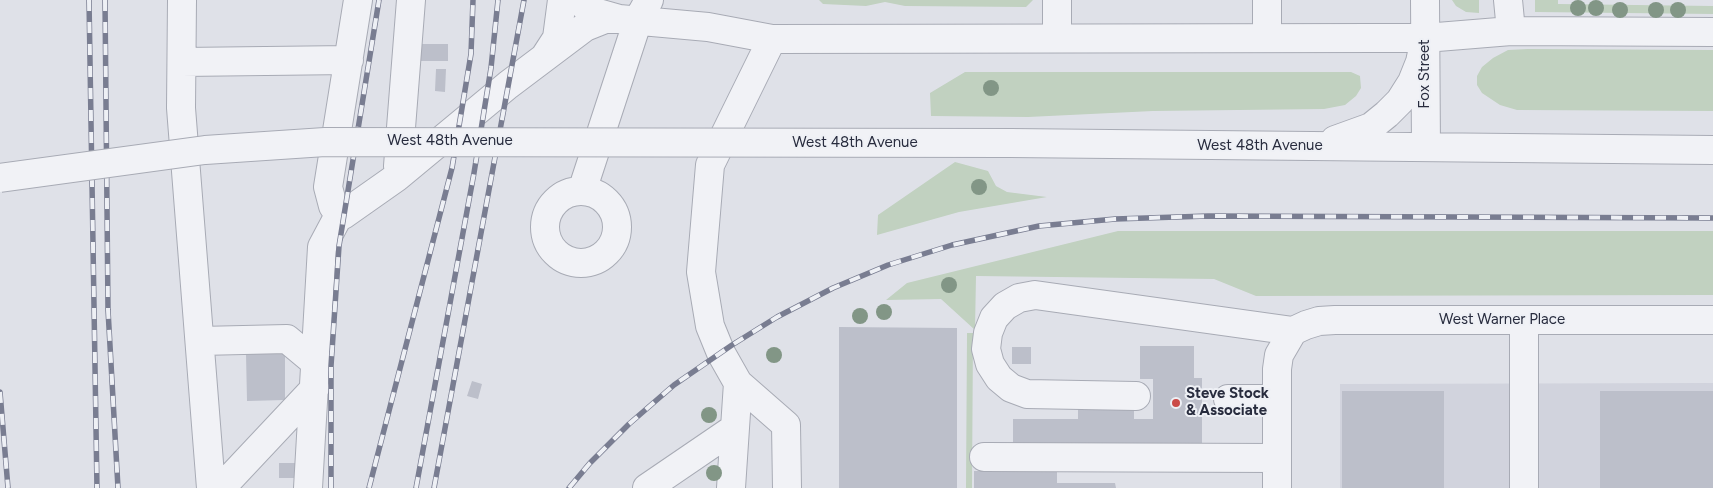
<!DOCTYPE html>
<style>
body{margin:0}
canvas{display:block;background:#dfe1e8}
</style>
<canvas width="1713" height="488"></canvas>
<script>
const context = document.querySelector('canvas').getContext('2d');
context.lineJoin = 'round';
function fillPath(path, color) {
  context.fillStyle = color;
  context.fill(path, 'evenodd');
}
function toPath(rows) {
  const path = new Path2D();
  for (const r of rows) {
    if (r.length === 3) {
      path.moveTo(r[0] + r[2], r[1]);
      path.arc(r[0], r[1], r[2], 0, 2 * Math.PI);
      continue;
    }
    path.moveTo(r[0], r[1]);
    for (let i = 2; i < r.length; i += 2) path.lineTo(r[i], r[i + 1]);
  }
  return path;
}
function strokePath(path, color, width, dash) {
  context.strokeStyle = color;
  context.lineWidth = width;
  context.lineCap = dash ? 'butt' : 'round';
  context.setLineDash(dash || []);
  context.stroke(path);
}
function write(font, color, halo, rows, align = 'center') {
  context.font = font + ' Figtree,sans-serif';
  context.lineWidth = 4;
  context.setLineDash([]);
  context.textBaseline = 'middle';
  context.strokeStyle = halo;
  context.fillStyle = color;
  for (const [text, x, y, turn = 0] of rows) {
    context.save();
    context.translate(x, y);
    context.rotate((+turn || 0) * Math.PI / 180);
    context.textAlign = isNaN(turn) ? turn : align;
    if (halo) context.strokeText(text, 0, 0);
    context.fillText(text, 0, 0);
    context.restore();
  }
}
const built = toPath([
 [1713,383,1713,488,1340,488,1340,384]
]);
const green = toPath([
 [819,0,1033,0,1026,7,905,6,885,2,866,6,823,4],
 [1452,0,1479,0,1479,13,1466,12,1456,6],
 [1535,0,1558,0,1558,4,1713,6,1713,14,1535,12],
 [1528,49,1713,50,1713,111,1517,110,1500,105,1482,93,1477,85,1477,76,1482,67,1493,58,1508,50],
 [965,72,1351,72,1360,76,1361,88,1356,96,1345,105,1324,109,1153,111,1028,117,931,116,930,93],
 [955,162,988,171,996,186,1007,192,1047,197,959,212,877,235,878,215],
 [1118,231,1713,231,1713,295,1256,296,1214,279,976,276,975,330,941,299,886,300,907,283],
 [967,333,973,333,972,488,966,488]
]);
const building = toPath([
 [419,44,448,44,448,61,419,61],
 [436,69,446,69,445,92,435,91],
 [839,327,957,328,957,488,839,488],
 [1140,346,1194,346,1194,378,1202,378,1202,445,1013,445,1013,419,1078,419,1078,406,1134,406,1134,419,1153,419,1153,379,1140,379],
 [1012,347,1031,347,1031,364,1012,364],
 [285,353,285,400,247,401,246,354],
 [472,381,482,384,478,399,467,396],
 [1342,391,1444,391,1444,488,1342,488],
 [1600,391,1713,391,1713,488,1600,488],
 [279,463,298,463,297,478,279,478],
 [1057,470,1057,483,1115,483,1116,488,974,488,974,471]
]);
const minor = toPath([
 [182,0,181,108,211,488],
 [358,0,328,187,333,206,339,215,343,215,397,177,508,85,585,27,605,19,619,19],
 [578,0,591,11,619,19,708,27,772,39,1378,38,1425,38,1511,31,1713,32],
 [1057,0,1057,38],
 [1267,0,1267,38],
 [1425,0,1426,147],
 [1508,0,1511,31],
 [772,39,710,165,701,272,710,326,721,353,738,383,786,425,787,488],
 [546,55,557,38,562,0],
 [182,62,349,60],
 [1335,140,1371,127,1387,114,1400,101,1412,82,1420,62,1425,38],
 [1010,143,1713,150],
 [398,166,411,0],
 [581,227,36],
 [582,191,638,20,649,0],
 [200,341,287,339,317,364],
 [1136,396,1027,394,1011,388,999,378,990,364,986,349,988,333,994,318,1005,306,1019,298,1035,295,1293,331],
 [1228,399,1277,399],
 [984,457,1277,458],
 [221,488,315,388],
 [308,488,322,247,339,215],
 [647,488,735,428],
 [731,488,738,383],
 [1277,488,1277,369,1279,355,1293,331,1306,325,1319,321,1335,320,1713,320],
 [1524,488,1524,320]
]);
const rail = toPath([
 [89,0,97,488],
 [105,0,108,310,118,488],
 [0,392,8,488],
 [331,488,331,366,339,246,379,0],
 [369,488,452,168,471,54,473,0],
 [416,488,474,173,491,68,498,0],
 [434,488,524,0],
 [569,488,590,463,629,424,674,385,732,345,777,317,833,288,888,265,952,245,1039,226,1115,219,1208,216,1713,218]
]);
const minorBridge = toPath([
 [0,178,205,150,325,142,1010,143]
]);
const trees = [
 [1578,8],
 [1596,8],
 [1620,10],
 [1656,10],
 [1678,10],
 [991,88],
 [979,187],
 [949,285],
 [884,312],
 [860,316],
 [774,355],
 [709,415],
 [714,473]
];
const markers = [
 [1176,403,5,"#ca4a47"]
];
const streetNames = [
 ["Fox Street",1425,74,-90],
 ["West 48th Avenue",450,141],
 ["West 48th Avenue",855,143],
 ["West 48th Avenue",1260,146],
 ["West Warner Place",1502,320]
];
const poiNames = [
 ["Steve Stock",1186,394],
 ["& Associate",1186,411]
];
fillPath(built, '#d1d3dd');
fillPath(green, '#c1d1c0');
fillPath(building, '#bcbfca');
strokePath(minor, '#a8abb5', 30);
strokePath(minor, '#f1f2f6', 28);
strokePath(rail, '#797d91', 5.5);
strokePath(rail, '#eef0f5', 4, [11]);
strokePath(minorBridge, '#a8abb5', 30, []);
strokePath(minorBridge, '#f1f2f6', 28);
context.fillStyle = '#829686';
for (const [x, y] of trees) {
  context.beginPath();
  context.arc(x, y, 8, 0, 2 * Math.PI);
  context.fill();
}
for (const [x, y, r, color] of markers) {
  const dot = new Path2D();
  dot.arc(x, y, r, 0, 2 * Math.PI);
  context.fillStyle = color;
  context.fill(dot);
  strokePath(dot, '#eef0f5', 2);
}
write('15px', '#282c3e', '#eef0f5', streetNames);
write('bold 15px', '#282c3e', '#eef0f5', poiNames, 'left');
</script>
